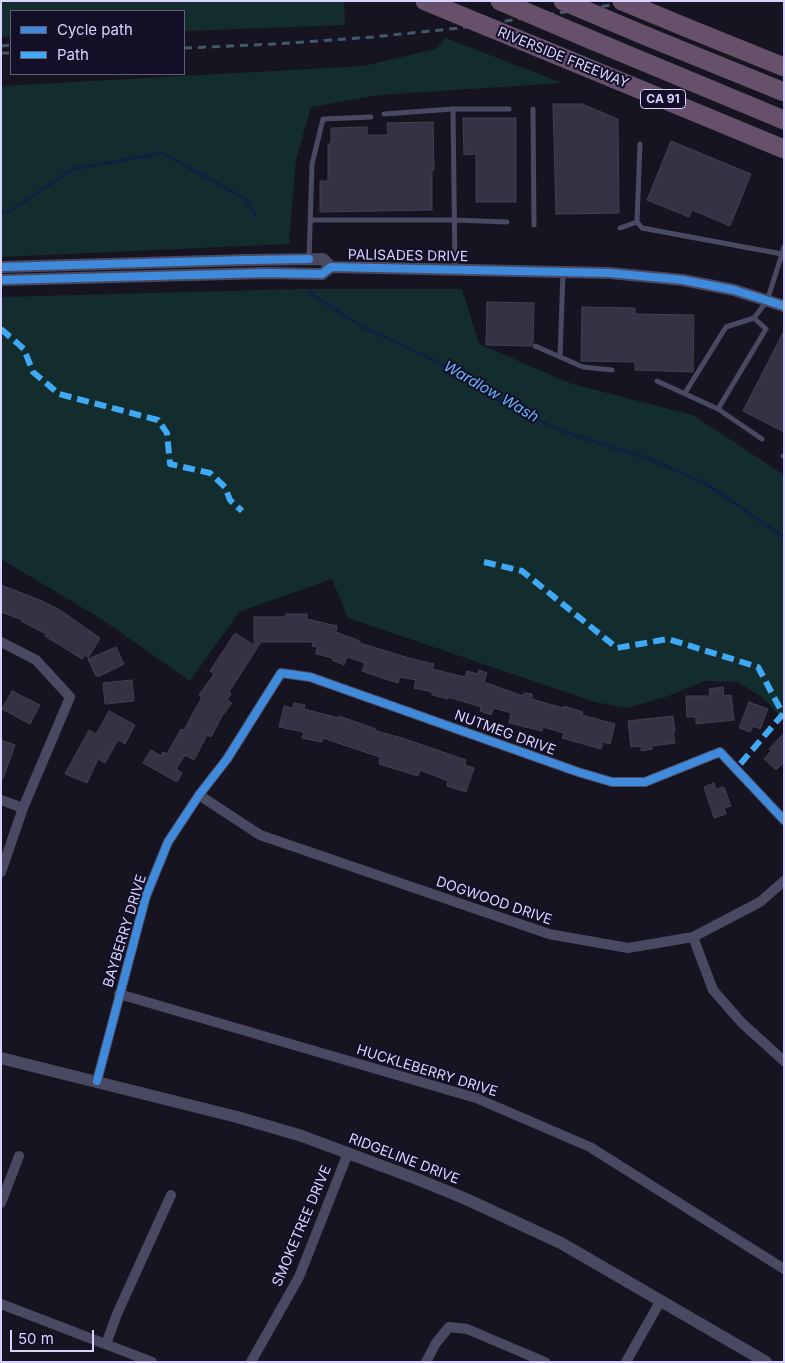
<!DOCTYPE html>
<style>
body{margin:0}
#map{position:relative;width:785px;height:1363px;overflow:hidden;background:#161421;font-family:Inter,sans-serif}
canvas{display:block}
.frame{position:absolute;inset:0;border:2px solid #d9d4ff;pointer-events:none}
.legend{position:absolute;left:10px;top:10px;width:175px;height:65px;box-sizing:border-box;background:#130f26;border:1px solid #625e7d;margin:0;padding:6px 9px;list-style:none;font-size:15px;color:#d9d4ff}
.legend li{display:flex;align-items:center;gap:10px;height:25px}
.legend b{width:25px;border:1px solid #625e7d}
.scale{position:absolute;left:10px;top:1330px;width:84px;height:22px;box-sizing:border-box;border:2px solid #d9d4ff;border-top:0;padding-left:6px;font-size:15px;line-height:18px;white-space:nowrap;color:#d9d4ff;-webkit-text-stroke:4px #130f26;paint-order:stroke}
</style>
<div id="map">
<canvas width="785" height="1363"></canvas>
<div class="frame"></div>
<ul class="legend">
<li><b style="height:6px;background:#408adc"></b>Cycle path</li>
<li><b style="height:6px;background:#3fa9f5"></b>Path</li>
</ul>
<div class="scale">50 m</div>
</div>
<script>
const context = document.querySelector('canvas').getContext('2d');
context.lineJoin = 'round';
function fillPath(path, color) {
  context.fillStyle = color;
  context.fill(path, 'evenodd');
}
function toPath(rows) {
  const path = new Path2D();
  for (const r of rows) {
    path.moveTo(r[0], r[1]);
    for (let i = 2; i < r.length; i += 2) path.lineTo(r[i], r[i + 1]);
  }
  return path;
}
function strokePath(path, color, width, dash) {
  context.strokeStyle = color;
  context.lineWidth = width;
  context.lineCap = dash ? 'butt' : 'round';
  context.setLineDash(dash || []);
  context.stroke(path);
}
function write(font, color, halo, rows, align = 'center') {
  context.font = font + ' Inter,sans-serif';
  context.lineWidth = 4;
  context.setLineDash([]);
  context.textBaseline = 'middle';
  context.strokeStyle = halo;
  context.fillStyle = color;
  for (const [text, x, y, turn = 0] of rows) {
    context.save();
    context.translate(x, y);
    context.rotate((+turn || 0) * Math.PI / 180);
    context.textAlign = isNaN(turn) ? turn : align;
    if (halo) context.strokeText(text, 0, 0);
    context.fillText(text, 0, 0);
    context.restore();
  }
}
const green = toPath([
 [1,1,344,1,345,25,184,31,184,11,11,11,11,37,1,37],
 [446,38,562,83,379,95,311,107,296,160,289,244,1,257,1,86,364,66,435,49],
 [301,289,462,289,479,344,572,384,693,415,784,475,784,721,763,698,738,682,705,681,666,697,626,708,595,702,348,618,332,579,239,612,190,681,103,620,1,559,1,297]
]);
const stream = toPath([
 [1,212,10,211,73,169,162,153,246,199,256,216],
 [309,292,359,325,436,361,507,405,567,433,653,460,708,485,784,537]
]);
const building = toPath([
 [553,104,582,104,618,119,619,213,556,214,553,104],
 [463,118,516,118,516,202,476,202,476,154,464,155,463,118],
 [433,122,434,170,432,170,432,210,320,212,320,181,328,181,328,144,331,144,331,128,367,127,367,135,388,135,387,123,433,122],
 [671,141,751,174,730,226,692,210,689,217,647,200,671,141],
 [487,302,534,303,533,342,531,346,486,345,487,302],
 [582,307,635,308,635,314,694,315,693,372,635,370,635,362,581,361,582,307],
 [784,331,784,432,743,411,784,331],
 [1,585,40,600,60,610,100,638,88,658,86,654,82,659,45,636,46,634,21,621,22,620,1,612,1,585],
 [286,614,307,614,307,619,337,626,336,632,360,641,360,643,409,658,434,664,432,669,465,677,467,671,478,674,479,670,487,673,484,682,523,696,524,693,532,694,532,699,563,708,564,706,583,712,582,715,615,724,610,744,603,742,601,749,562,738,564,733,543,727,542,731,509,723,511,713,494,708,491,715,480,711,481,707,448,697,448,699,432,695,432,692,414,688,416,680,400,677,398,683,382,678,362,671,365,663,347,657,344,665,332,660,333,658,316,654,317,647,312,646,313,642,261,642,229,692,231,694,227,700,232,703,222,716,211,737,207,735,194,760,185,755,176,769,182,773,177,782,143,763,151,750,161,756,163,752,167,754,181,729,184,730,202,697,199,695,214,674,210,671,235,633,254,645,254,617,286,617,286,614],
 [116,647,124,664,100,676,96,676,88,659,116,647],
 [132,680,134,701,105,704,103,683,132,680],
 [723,687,724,696,731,695,734,720,696,724,696,717,687,717,686,696,710,696,709,689,723,687],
 [12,691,40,705,30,724,2,709,12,691],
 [749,702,768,709,760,729,753,726,750,732,739,728,749,702],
 [294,703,305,705,304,709,339,718,339,716,376,729,376,731,402,738,466,760,465,765,474,768,466,792,447,786,448,781,420,770,418,776,379,764,380,757,323,738,322,742,302,738,304,732,279,727,284,706,293,708,294,703],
 [109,711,135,725,125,744,118,740,105,763,98,759,87,783,65,774,89,730,96,734,109,711],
 [673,716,675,732,673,732,675,743,652,746,652,749,641,751,641,746,631,747,628,721,673,716],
 [784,733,784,762,776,770,764,759,771,751,769,749,784,733],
 [1,740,15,745,3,779,1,779,1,740],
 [714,783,716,789,724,787,731,806,724,808,726,814,714,818,704,787,714,783]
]);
const service = toPath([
 [453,109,509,109],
 [533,109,534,225],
 [384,114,453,109,455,269],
 [311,220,454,220,507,222],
 [637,222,642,228,782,254,784,247],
 [620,228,637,222,640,144],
 [309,259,312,164,323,119,371,117],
 [535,346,583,367,612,370],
 [560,357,563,273],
 [657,381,718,409,762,439],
 [685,393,726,327,754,318,767,301,782,254],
 [718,409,766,329,754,318],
 [783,456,784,456]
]);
const minor = toPath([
 [1,642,36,660,70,697,23,808,1,872],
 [199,795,260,835,549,934,628,948,693,937,760,902,784,881],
 [1,800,23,808],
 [693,937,713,990,742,1023,784,1061],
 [119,994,476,1098,590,1147,784,1269],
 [97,1081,146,896,168,842,199,795,227,759,281,673,310,677,578,772,612,782,645,782,720,752,784,820],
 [1,1203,19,1156],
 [1,1304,152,1362],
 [106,1344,117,1314,171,1195],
 [251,1362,299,1277,348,1153],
 [426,1362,436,1343,449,1327,467,1329,545,1362],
 [626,1362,661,1300]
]);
const tertiary = toPath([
 [1,267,247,260,323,259,331,267],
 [1,280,266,273,322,274,331,267,610,273,683,280,734,290,784,306],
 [1,1058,237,1117,302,1136,417,1179,466,1199,561,1243,766,1362]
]);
const motorway = toPath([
 [685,27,784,67],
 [646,36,784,92],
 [594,41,784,120],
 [542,49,784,149]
]);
const rail = toPath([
 [1,46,11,45],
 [184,48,276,44,373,37,459,28,638,1],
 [1,53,11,53]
]);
const motorwayBridge = toPath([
 [425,1,542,49],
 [500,1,594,41],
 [563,1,646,36],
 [622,1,685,27]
]);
const quiet = toPath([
 [1,329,24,349,33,372,59,394,158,420,167,433,170,464,210,473,225,487,230,500,242,511],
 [484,562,522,571,617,648,668,639,758,667,783,714,736,769]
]);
const cycleway = toPath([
 [1,267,247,260,309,259],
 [1,280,266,273,322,274,331,267,610,273,683,280,734,290,784,306],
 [97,1081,146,896,168,842,199,795,227,759,281,673,310,677,578,772,612,782,645,782,720,752,784,820]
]);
const shields = [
 [663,99,45]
];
const shieldNames = [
 ["CA 91",663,99]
];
const streetNames = [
 ["RIVERSIDE FREEWAY",563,58,22],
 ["PALISADES DRIVE",408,256,1],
 ["NUTMEG DRIVE",505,733,20],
 ["DOGWOOD DRIVE",494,901,19],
 ["BAYBERRY DRIVE",125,931,-73],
 ["HUCKLEBERRY DRIVE",427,1071,17],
 ["RIDGELINE DRIVE",404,1159,21],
 ["SMOKETREE DRIVE",302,1226,-67]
];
const waterNames = [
 ["Wardlow Wash",491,392,30]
];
fillPath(green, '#132c2d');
strokePath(stream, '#0d2144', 3);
fillPath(building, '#343243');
strokePath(building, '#433f54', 1);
strokePath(service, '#4a4962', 5);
strokePath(minor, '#4a4962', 10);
strokePath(tertiary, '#4a4962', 12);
strokePath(motorway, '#67516a', 19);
strokePath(rail, '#43596b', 3, [8, 6]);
strokePath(motorwayBridge, '#67516a', 19);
strokePath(quiet, '#3fa9f5', 6, [12, 6]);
strokePath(cycleway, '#408adc', 8);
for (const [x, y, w] of shields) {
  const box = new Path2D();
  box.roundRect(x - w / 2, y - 9.5, w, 19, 4);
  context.fillStyle = '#130f26';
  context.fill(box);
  strokePath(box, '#d9d4ff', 1);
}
write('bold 12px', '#d9d4ff', null, shieldNames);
write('14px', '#d9d4ff', '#130f26', streetNames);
write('italic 15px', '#62b6ff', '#130f26', waterNames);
</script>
